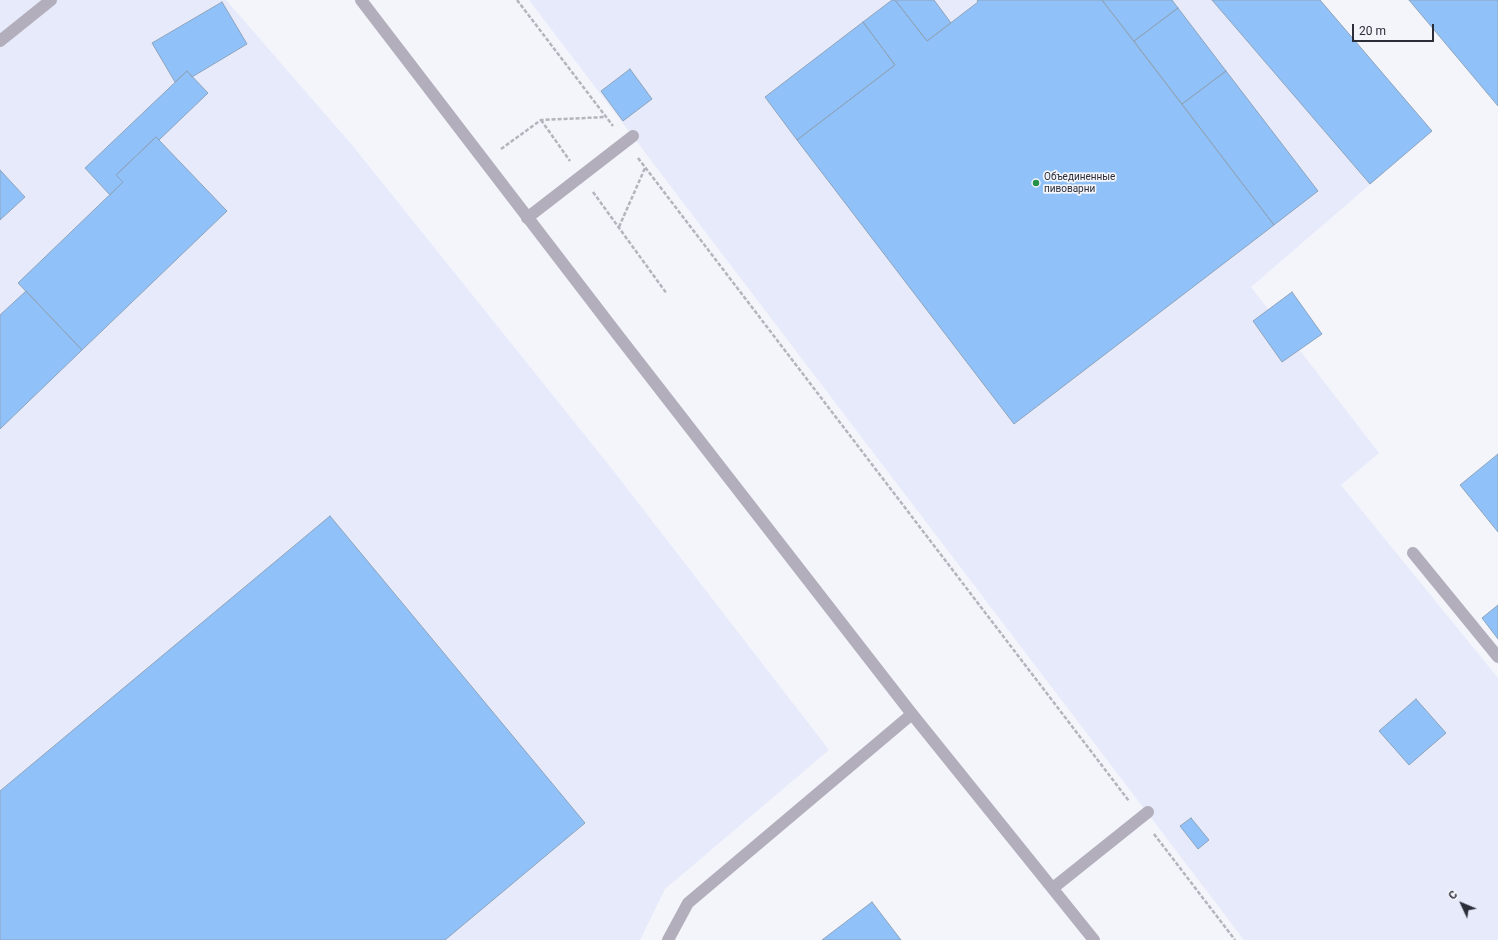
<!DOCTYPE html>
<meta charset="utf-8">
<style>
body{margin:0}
#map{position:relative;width:1498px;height:940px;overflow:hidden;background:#f3f5fb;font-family:Roboto,sans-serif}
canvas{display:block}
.north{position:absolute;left:1442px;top:884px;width:40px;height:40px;-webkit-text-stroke:3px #f3f5fb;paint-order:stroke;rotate:314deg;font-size:11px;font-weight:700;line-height:16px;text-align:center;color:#2b2d39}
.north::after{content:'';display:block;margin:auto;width:14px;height:18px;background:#2b2d39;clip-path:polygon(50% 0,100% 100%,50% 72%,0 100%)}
.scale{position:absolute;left:1352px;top:24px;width:82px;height:18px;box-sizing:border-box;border:2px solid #2b2d39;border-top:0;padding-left:5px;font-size:12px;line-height:14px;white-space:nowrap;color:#2b2d39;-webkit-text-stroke:3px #f3f5fb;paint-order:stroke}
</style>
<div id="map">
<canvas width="1498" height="940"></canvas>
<div class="north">С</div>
<div class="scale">20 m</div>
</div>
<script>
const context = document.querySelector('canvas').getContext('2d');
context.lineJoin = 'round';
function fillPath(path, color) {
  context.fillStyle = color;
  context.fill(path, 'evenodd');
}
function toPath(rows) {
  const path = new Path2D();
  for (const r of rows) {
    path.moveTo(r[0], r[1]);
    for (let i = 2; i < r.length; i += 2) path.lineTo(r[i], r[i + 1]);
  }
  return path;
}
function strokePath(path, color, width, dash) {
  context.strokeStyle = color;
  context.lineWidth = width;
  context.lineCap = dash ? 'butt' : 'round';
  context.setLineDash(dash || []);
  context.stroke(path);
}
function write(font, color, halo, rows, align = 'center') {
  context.font = font + ' Roboto,sans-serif';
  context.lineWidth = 3.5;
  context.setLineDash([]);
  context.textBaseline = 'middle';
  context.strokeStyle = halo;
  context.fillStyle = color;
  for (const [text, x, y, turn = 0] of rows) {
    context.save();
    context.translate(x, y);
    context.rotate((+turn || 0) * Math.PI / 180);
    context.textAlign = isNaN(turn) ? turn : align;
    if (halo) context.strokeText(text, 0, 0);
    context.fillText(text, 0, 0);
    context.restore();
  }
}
const built = toPath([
 [0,0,226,0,352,145,612,469,829,750,665,889,640,940,0,940],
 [529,0,1320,0,1432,131,1251,287,1379,453,1341,485,1498,678,1498,940,1244,940]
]);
const building = toPath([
 [892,0,895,0,927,41,978,2,977,0,1102,0,1274,225,1014,424,797,140,895,65,863,22,892,0],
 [895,0,934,0,951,23,927,41,895,0],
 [1102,0,1172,0,1178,8,1134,41,1102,0],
 [1212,0,1320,0,1432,131,1370,184,1212,0],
 [1409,0,1498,0,1498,106,1409,0],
 [222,2,247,44,192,77,187,71,175,82,152,43,222,2],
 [1178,8,1226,71,1182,104,1134,41,1178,8],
 [863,22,895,65,797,140,765,97,863,22],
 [630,69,652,99,623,121,601,91,630,69],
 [187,71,208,93,159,140,156,137,116,175,123,182,110,195,85,168,187,71],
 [1226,71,1318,191,1274,225,1182,104,1226,71],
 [156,137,227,211,82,350,18,283,123,182,116,175,156,137],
 [0,170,25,197,0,220,0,170],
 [26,291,82,350,0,429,0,315,26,291],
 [1292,292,1322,334,1282,362,1253,321,1292,292],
 [1498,454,1498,532,1460,485,1498,454],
 [330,516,585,823,445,940,0,940,0,791,330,516],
 [1498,605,1498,639,1482,618,1498,605],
 [1416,699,1446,733,1409,765,1379,731,1416,699],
 [1191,818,1209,840,1198,849,1180,826,1191,818],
 [872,902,901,940,822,940,872,902]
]);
const path = toPath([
 [517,0,613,126],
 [541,120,570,161],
 [501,149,541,120,606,117],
 [638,158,1129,801],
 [593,192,667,294],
 [619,227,645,168],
 [1154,834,1235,940]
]);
const service = toPath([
 [0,41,51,0],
 [527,218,633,136],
 [1413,553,1498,657],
 [1053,888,1148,812],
 [668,940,688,903,912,714]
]);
const minor = toPath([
 [361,0,617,334,912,714,1094,940]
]);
const markers = [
 [1036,183,4,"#259149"]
];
const poiNames = [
 ["Объединенные",1044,177],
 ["пивоварни",1044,189]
];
fillPath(built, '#e7eafa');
fillPath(building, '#90c2f9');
strokePath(building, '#8ea4bc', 1);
strokePath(path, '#b3b5bd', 2.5, [4, 2]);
strokePath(service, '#b3aebb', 12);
strokePath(minor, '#b3aebb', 12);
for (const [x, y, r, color] of markers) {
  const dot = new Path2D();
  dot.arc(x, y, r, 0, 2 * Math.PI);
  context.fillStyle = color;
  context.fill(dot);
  strokePath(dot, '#f3f5fb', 1.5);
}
write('10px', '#2b2d39', '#f3f5fb', poiNames, 'left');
</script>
